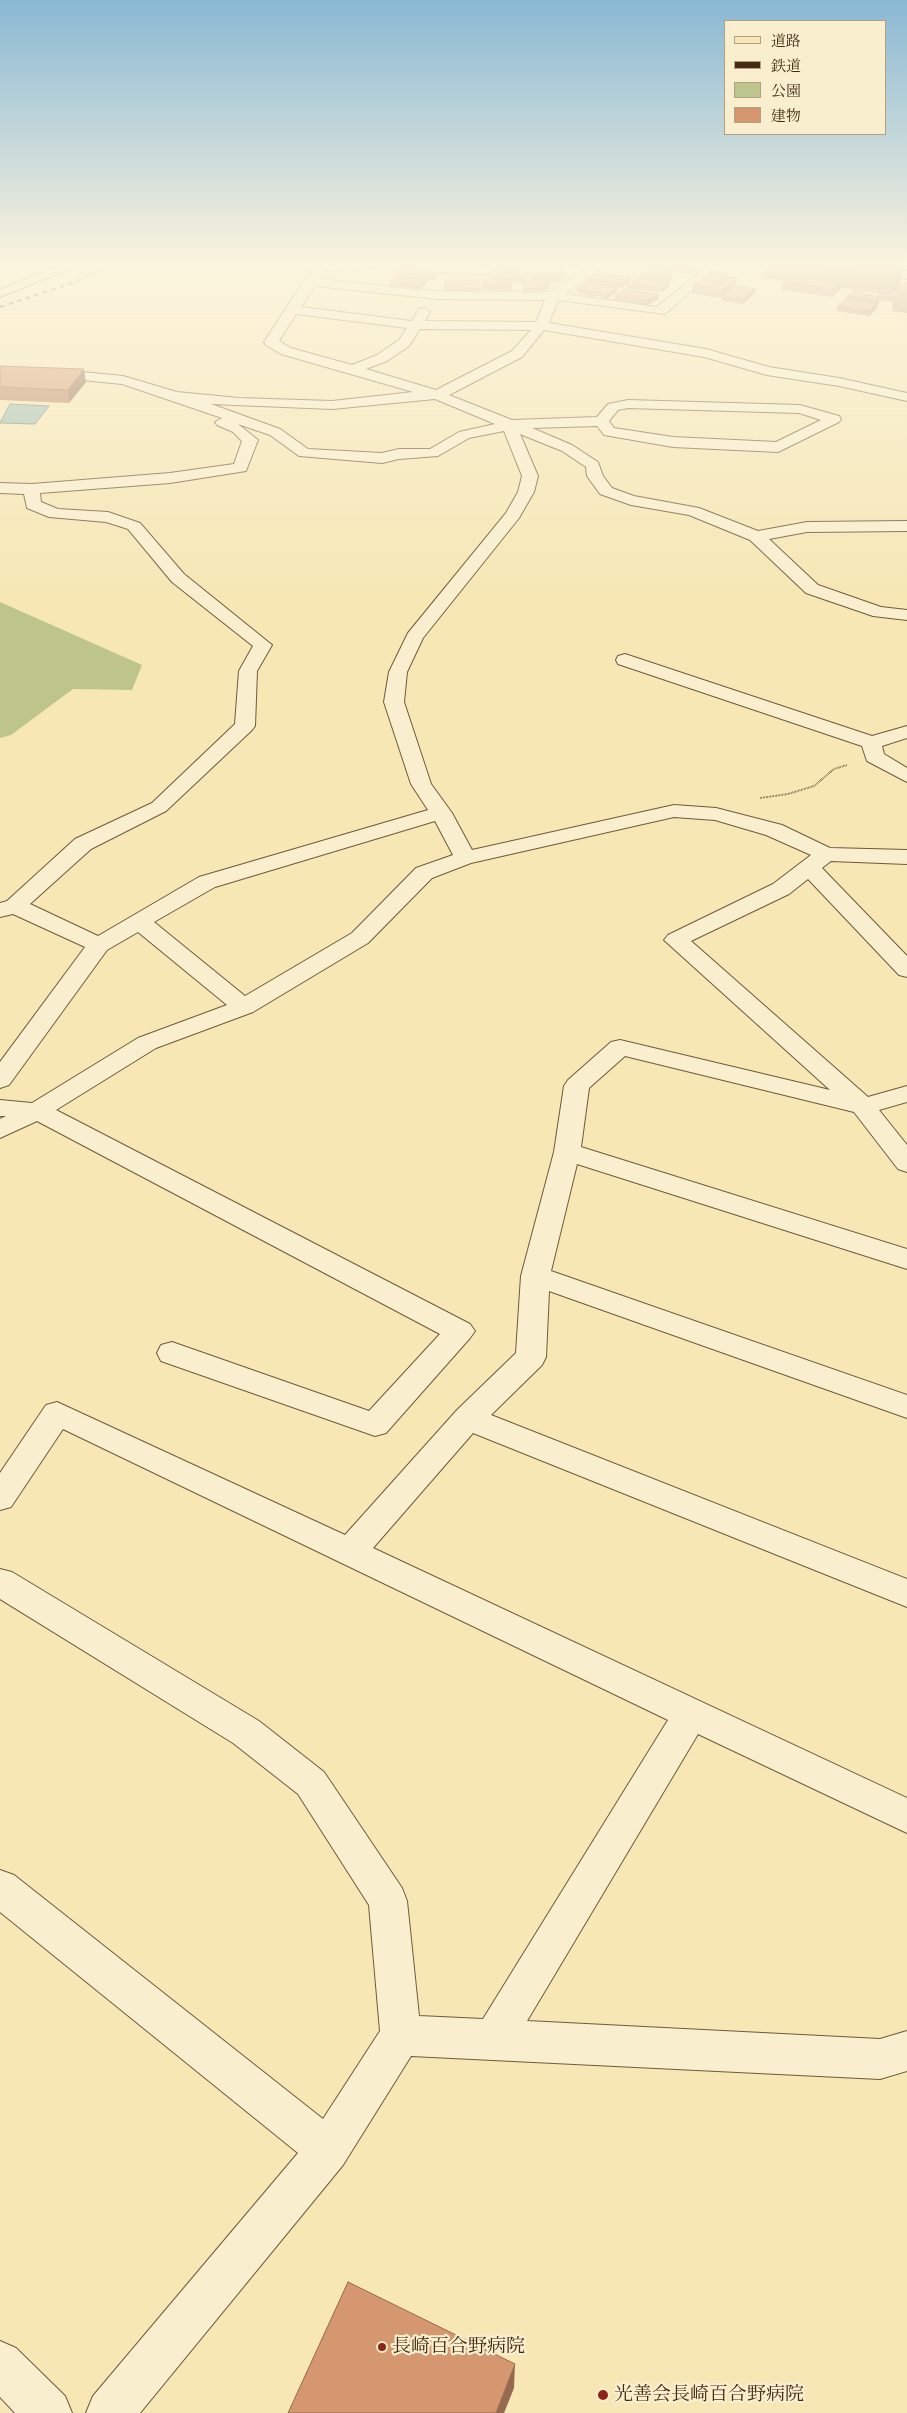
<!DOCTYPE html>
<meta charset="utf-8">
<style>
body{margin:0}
#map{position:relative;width:907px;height:2413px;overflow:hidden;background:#f6e7b5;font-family:"Libre Bodoni","Noto Serif JP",serif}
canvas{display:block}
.legend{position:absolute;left:724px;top:20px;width:162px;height:115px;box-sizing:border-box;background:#f9efcf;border:1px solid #b0a183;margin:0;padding:6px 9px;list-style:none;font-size:15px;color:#422b12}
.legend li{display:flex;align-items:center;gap:10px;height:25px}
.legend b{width:25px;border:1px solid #b0a183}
</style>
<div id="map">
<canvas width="907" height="2413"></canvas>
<ul class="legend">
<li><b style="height:6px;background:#f6e7b5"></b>道路</li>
<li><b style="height:6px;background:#422b12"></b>鉄道</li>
<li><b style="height:14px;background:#bec58c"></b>公園</li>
<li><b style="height:14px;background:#d5976f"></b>建物</li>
</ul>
</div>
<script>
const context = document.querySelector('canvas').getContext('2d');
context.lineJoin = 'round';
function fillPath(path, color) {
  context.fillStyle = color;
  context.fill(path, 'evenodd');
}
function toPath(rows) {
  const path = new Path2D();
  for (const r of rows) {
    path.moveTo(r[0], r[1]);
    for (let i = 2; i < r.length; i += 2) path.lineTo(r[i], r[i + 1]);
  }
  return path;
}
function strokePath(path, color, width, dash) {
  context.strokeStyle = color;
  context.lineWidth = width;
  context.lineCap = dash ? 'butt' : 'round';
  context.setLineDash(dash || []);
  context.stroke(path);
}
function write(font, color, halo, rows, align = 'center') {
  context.font = font + ' "Libre Bodoni","Noto Serif JP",serif';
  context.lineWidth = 4.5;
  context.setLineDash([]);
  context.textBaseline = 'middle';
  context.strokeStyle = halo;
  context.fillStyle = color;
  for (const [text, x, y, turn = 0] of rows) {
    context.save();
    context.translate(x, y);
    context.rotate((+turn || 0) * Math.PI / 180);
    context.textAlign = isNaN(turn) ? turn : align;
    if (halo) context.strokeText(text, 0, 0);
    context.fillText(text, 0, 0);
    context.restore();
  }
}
const green = toPath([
 [0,602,142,665,132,690,73,689,11,735,0,738]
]);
const water = toPath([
 [10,404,49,406,35,424,0,423,10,404]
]);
const path = toPath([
 [760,798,788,794,814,786,834,769,847,765]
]);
const minor = toPath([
 [270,261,296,261,318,264,387,261,441,265,576,267,582,271,597,261,610,261,565,294,657,307,713,261,726,261,665,314,558,300,549,323,706,349,769,367,839,378,907,393,907,401,839,386,767,375,704,357,544,330,522,357,449,395,512,420,597,417,608,404,628,400,800,405,839,416,841,419,839,422,778,452,673,447,604,435,597,426,532,428,572,445,598,462,603,476,612,488,634,496,699,508,758,531,807,522,907,521,907,531,807,532,769,539,818,585,881,607,907,610,907,620,873,616,806,593,750,540,689,515,631,505,600,494,587,476,586,467,562,451,520,434,538,476,534,492,519,518,423,638,407,672,404,702,431,784,452,813,472,850,674,805,716,808,782,825,830,848,907,850,907,864,831,861,822,868,907,956,907,977,899,975,808,879,789,894,691,941,868,1097,907,1086,907,1102,879,1110,907,1145,907,1172,898,1169,854,1112,625,1056,589,1088,581,1147,907,1249,907,1269,577,1164,551,1271,907,1395,907,1418,549,1291,546,1357,542,1365,491,1415,907,1579,907,1607,473,1433,373,1548,907,1798,907,1833,698,1734,527,2021,880,2039,907,2031,907,2071,880,2079,411,2056,343,2165,140,2413,86,2413,93,2396,298,2153,0,1912,0,1870,14,1875,323,2119,380,2031,369,1905,298,1794,233,1743,0,1599,0,1569,12,1572,259,1721,324,1772,402,1888,407,1901,419,2016,483,2019,668,1720,63,1429,11,1507,0,1510,0,1473,46,1405,57,1402,345,1535,457,1410,516,1353,521,1276,554,1152,564,1086,568,1080,611,1042,620,1040,830,1090,664,940,668,935,773,884,811,855,766,835,715,820,674,817,471,863,432,878,368,943,253,1012,156,1048,56,1110,470,1324,475,1331,470,1338,386,1433,375,1436,161,1361,157,1353,161,1345,172,1342,369,1411,440,1334,37,1121,0,1138,0,1119,6,1116,0,1116,0,1100,32,1103,138,1038,227,1005,138,932,107,950,9,1085,0,1088,0,1062,85,947,13,914,0,917,0,903,7,901,75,839,152,803,235,724,239,671,253,646,172,582,128,529,106,522,49,517,27,508,24,494,0,493,0,483,32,484,170,473,234,464,242,441,233,432,217,425,215,422,222,418,122,384,52,377,0,377,0,369,52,369,123,376,177,392,239,398,332,401,413,392,281,354,266,345,264,342,311,270,276,265,270,261],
 [373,267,441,273,576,275,550,292,437,291,319,279,323,271,373,267],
 [315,286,437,299,545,300,536,322,425,321,430,312,424,308,419,309,412,321,301,307,315,286],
 [296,314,407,328,399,340,377,355,352,365,291,348,279,341,296,314],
 [420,329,531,330,512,351,436,390,366,369,387,361,409,346,420,329],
 [435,399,495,424,459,432,430,449,399,449,382,453,308,449,280,429,211,404,332,409,435,399],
 [628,408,799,413,821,420,776,442,673,437,614,428,609,421,618,410,628,408],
 [238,424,270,435,299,456,382,463,399,459,438,456,469,438,504,431,522,476,518,492,506,513,408,633,389,672,384,702,411,784,428,810,199,877,98,936,30,904,91,849,166,811,252,730,255,726,257,671,272,645,184,574,140,523,108,512,58,509,41,502,40,493,170,483,246,471,258,440,238,424],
 [435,821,453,855,416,868,352,933,245,996,154,922,215,887,435,821],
 [790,261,822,261,907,271,907,279,796,265,790,261],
 [625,654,872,736,907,726,907,738,882,746,884,754,907,768,907,782,867,761,862,746,618,664,616,660,618,656,625,654],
 [0,2341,16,2348,65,2396,72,2413,15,2413,0,2397,0,2341]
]);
const major = toPath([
 [74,261,90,261,0,297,0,289,74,261]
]);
const rail = toPath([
 [0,307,75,282,123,261]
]);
const wall = toPath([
 [405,261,453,261,445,267,426,265,425,261,420,264,405,262],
 [454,261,489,262,489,268,454,267],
 [508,261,552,261,552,263,544,268,508,265],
 [553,261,593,261,589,263,580,264,574,268,553,265],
 [616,261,697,261,697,270,692,274,652,269,652,265,649,267,616,263],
 [764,261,883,261,879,264,903,267,900,286,891,294,894,295,895,291,907,282,907,313,892,311,893,301,893,302,879,300,877,303,878,303,877,308,869,316,837,311,837,307,845,300,846,297,855,290,840,288,840,290,832,297,782,290,783,282,785,281,762,278],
 [863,291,880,294,878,297,862,294],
 [430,268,430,272,436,273,436,277,433,281,426,280,426,284,418,290,390,287,390,282,398,277,395,276,395,272],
 [495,270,518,271,518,274,525,274,526,280,533,280,532,272,539,272,539,270,566,273,566,278,562,278,562,282,549,282,550,289,546,289,546,292,523,293,523,282,512,282,512,291,483,289,483,279,491,280,490,271],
 [641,274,673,274,673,278,668,282,648,279,669,287,662,292,627,289,627,285,641,276],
 [737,278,736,286,756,289,755,293,743,304,722,301,722,298,692,294,693,285,727,279],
 [585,279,630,282,622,288,617,287,617,292,606,299,599,296,587,297,587,295,577,293,577,289,586,283,585,283],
 [479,285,481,285,481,293,444,290,444,286],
 [615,295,658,299,648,305,615,300],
 [0,366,86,382,69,403,0,400]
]);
const shadedWall = toPath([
 [420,261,425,261,420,264],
 [448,261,453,261,445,267,445,263],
 [549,261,552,261,552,263,544,268,545,264],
 [578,261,580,261,580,264,574,268,574,264],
 [650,261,652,261,652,265,649,267],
 [691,261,697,261,696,263,698,262,697,270,692,274,693,266],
 [879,261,883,261,875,268,876,264],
 [903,267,900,286,890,295,893,276],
 [436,273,436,277,433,281,433,276],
 [728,273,727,281,718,289,714,284],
 [673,274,673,278,668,282,668,278],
 [630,277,630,282,622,288,622,284],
 [737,278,736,287,723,297,723,290],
 [426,280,426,284,418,290,418,286],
 [841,282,840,290,832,297,833,289],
 [669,283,669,287,662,292,662,288],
 [617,287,617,292,606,299,606,295],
 [756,289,755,293,743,304,743,299],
 [659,294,658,299,648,305,648,300],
 [879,297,879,302,875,305,876,301],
 [878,303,877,308,869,316,869,311],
 [84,369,86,382,69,403,68,390],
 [515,2364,514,2388,504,2413,496,2413]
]);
const building = toPath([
 [426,261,448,261,445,263,426,261],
 [454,261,489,261,489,264,454,263,454,261],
 [508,261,549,261,545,264,508,261],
 [553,261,578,261,574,264,553,261],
 [654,261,691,261,690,261,698,262,693,266,654,261],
 [777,261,852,261,903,267,893,276,777,261],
 [858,261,879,261,876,264,858,261],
 [401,266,430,268,427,272,436,273,433,276,395,272,401,266],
 [495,268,517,268,518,271,509,271,510,274,525,274,526,278,491,278,490,271,495,270,495,268],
 [564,269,566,273,561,273,562,277,534,278,532,272,539,272,539,270,564,269],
 [649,269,673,274,668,278,641,274,649,269],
 [711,271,728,273,714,284,720,285,729,277,737,278,723,290,693,285,711,271],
 [596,273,630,277,622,284,585,279,596,273],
 [791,275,841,282,833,289,783,282,791,275],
 [639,276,648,277,645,279,669,283,662,288,627,285,639,276],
 [398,277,426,280,418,286,390,282,398,277],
 [483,279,512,280,512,286,483,285,483,279],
 [445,280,479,280,479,285,481,285,481,289,444,286,445,280],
 [523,280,549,280,550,285,546,285,546,288,523,289,523,280],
 [588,282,617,287,606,295,599,292,587,293,590,291,577,289,588,282],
 [907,282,907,293,895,291,907,282],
 [735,286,756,289,743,299,722,297,735,286],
 [856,289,863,290,860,293,879,297,876,301,846,297,856,289],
 [623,290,659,294,648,300,615,295,623,290],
 [881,293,894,295,894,297,893,298,879,296,881,293],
 [846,299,878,303,869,311,837,307,846,299],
 [0,366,84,369,68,390,0,387,0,366],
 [348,2282,515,2364,496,2413,288,2413,348,2282]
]);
const markers = [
 [382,2347,5,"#8f2418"],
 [603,2395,6,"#8f2418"]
];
const nearPoinames = [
 ["長崎百合野病院",392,2347],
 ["光善会長崎百合野病院",614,2395]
];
fillPath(green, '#bec58c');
fillPath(water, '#9ebeb6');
strokePath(water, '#798374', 1);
strokePath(minor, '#6f5a3b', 2);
strokePath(major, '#422b12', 2);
strokePath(path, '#422b12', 2, [0.5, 1]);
fillPath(minor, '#f9efcf');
fillPath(major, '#f6e7b5');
strokePath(rail, '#422b12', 2, [4.5, 4.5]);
fillPath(wall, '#b7825f');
fillPath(shadedWall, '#956a4e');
fillPath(building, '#d5976f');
strokePath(building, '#956a4e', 1);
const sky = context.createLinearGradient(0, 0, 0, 598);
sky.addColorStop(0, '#8ab8d4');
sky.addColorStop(0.44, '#fbf4de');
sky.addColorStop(1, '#fbf4de00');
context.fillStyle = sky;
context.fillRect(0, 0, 907, 598);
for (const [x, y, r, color] of markers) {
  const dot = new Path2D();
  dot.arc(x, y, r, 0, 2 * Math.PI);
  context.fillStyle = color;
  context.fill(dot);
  strokePath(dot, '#f9efcf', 2);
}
write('19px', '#422b12', '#f9efcf', nearPoinames, 'left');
</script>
